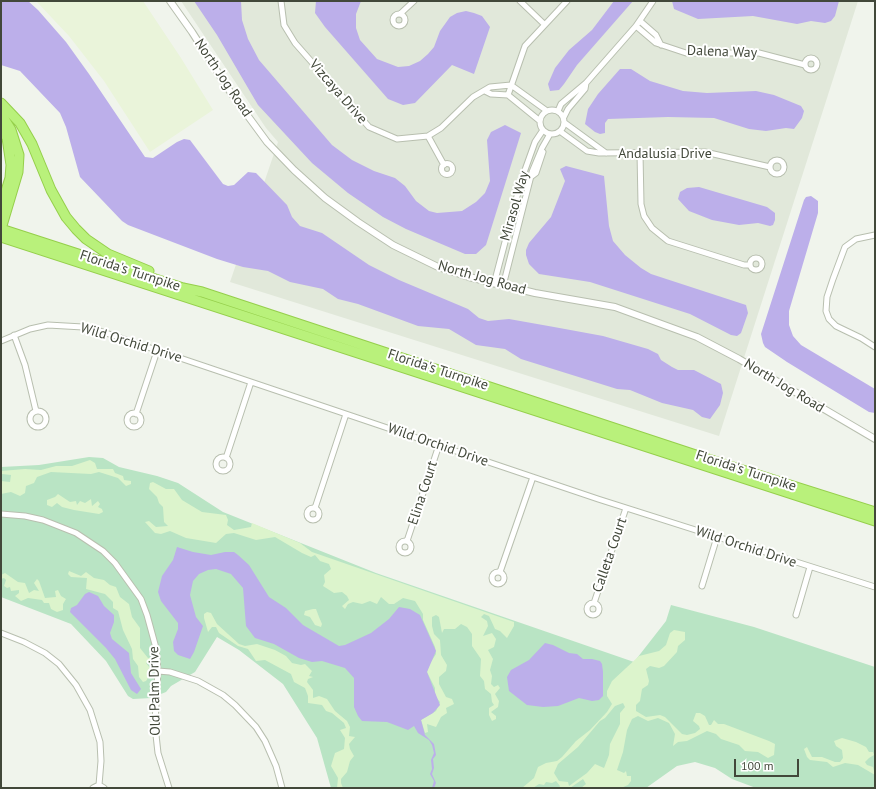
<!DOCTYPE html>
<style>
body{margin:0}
#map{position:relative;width:876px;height:789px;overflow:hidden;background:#f0f4ec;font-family:"PT Sans",sans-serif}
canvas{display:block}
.frame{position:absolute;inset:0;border:2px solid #42483a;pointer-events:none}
.scale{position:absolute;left:734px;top:759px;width:65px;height:18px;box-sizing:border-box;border:2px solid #42483a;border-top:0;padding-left:5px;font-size:12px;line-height:14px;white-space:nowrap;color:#42483a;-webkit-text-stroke:3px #fff;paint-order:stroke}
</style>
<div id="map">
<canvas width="876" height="789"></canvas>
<div class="frame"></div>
<div class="scale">100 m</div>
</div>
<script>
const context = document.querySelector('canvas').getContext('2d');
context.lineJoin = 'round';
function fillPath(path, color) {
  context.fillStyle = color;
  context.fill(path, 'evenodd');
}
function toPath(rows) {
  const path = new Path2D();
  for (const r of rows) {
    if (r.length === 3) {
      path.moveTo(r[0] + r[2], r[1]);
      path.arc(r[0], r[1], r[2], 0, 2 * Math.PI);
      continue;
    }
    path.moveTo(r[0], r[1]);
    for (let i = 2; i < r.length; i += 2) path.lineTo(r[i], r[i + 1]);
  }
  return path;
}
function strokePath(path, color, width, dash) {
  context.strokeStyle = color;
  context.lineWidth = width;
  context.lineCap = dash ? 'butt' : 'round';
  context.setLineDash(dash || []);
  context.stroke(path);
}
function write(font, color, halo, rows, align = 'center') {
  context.font = font + ' "PT Sans",sans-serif';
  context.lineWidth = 4;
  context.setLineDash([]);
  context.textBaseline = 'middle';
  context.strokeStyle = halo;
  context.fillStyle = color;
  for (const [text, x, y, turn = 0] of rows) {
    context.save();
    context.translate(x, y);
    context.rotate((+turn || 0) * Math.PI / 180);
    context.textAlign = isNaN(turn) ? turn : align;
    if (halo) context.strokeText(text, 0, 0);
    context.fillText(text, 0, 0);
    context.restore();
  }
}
const residential = toPath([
 [181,1,858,1,719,436,230,282,278,142,266,128]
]);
const commercial = toPath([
 [36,1,143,1,181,58,213,110,150,152,104,81,69,36]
]);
const green = toPath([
 [89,457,103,458,119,467,157,476,178,483,223,512,376,573,634,662,666,621,671,605,754,627,875,667,875,788,756,788,732,779,715,768,695,762,677,766,646,788,331,788,317,738,283,684,239,650,217,637,195,672,171,686,166,692,151,698,133,699,128,696,106,661,71,624,1,597,1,467,39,465]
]);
const sand = toPath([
 [90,460,95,463,97,469,113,469,115,473,123,476,124,480,131,481,131,484,126,486,118,478,99,472,91,474,51,472,37,477,34,483,26,486,25,493,20,496,11,492,1,494,1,481,10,482,11,475,2,474,1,478,1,471,25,469,41,470,56,466,72,466],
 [153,482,166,489,174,489,182,500,202,512,226,515,228,520,227,525,234,530,251,527,252,523,300,543,312,552,514,622,514,626,507,638,500,631,495,629,489,616,484,614,481,617,487,621,488,626,483,636,492,633,496,639,494,647,488,650,493,659,490,670,492,676,491,684,494,687,498,685,500,688,495,694,499,701,498,707,491,712,496,716,496,719,492,721,489,715,489,708,494,705,492,702,491,694,485,689,484,681,480,676,481,659,472,646,472,634,467,627,461,624,455,629,444,629,442,633,439,617,436,615,432,617,432,626,434,634,440,640,441,655,447,665,446,671,439,677,439,684,446,697,452,699,454,704,446,708,447,713,441,717,436,727,427,724,428,732,425,733,421,720,436,711,440,702,435,696,435,688,427,672,429,665,436,654,435,647,423,620,423,614,415,601,403,598,394,604,389,604,381,597,377,604,370,601,362,604,353,602,348,604,345,609,342,606,349,600,347,596,342,592,334,593,323,586,325,582,324,575,331,569,329,564,320,561,315,555,311,557,302,553,275,537,256,540,234,533,226,534,216,543,186,538,170,531,161,534,155,533,145,522,149,521,156,527,168,526,164,522,163,507,159,503,157,497,149,489,150,483],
 [58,494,70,502,76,501,77,505,80,501,85,503,91,499,92,506,98,501,100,504,98,507,102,509,103,512,99,514,74,510,62,507,57,503,52,507,47,505,47,500,55,497],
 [69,571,81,576,86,572,94,578,104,580,110,585,116,587,120,597,129,604,132,617,140,628,140,648,148,658,156,658,156,660,146,663,150,668,147,673,150,675,146,681,143,682,139,677,138,666,133,659,132,649,123,630,118,611,113,608,113,602,105,594,86,589,87,578,71,577,68,574],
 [5,573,18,582,25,583,29,593,34,590,39,591,34,583,37,579,39,581,45,598,56,597,55,591,58,590,61,596,66,599,63,604,63,610,57,612,51,609,49,603,44,603,42,600,28,598,21,601,15,596,19,593,19,590,11,591,10,587,7,588,4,586,6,580,4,578,1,579,1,575],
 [313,609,316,609,319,617,322,624,321,627,315,625,310,617,304,615,305,611],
 [207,612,211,613,217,624,239,644,245,646,257,644,275,650,286,656,292,663,301,665,305,664,312,671,309,676,313,677,308,679,307,682,313,690,313,698,319,696,327,699,335,711,347,721,350,727,349,736,355,737,349,744,350,749,354,756,350,761,347,772,341,779,341,783,343,788,337,788,338,778,331,766,335,753,344,749,345,738,340,730,346,728,344,723,332,713,326,711,322,705,308,703,308,696,305,688,294,682,291,674,265,660,256,661,248,649,238,646,219,633,216,627,212,627,208,632,204,618,204,614],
 [674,630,685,632,685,640,678,646,677,652,664,666,659,668,650,666,646,669,649,681,648,685,642,689,640,701,636,705,636,711,646,717,660,715,665,717,682,734,687,735,695,733,700,729,699,726,693,721,696,713,700,713,705,716,709,725,711,725,714,720,718,724,724,724,769,741,775,744,774,755,768,758,758,752,745,751,739,745,721,739,716,734,707,731,687,741,678,742,673,746,675,734,669,723,658,718,648,721,638,716,632,719,627,730,623,752,617,770,624,773,626,771,627,776,631,776,631,781,628,785,621,788,581,788,586,784,583,779,570,788,559,788,560,786,556,781,552,783,546,782,544,785,539,784,533,788,522,788,534,778,538,767,546,763,557,761,562,757,576,741,590,730,607,712,612,704,607,696,607,691,612,681,639,656,659,651,666,645,670,633],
 [623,703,625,707,620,713,620,724,610,744,609,755,604,768,595,764,587,773,569,786,568,782,559,781,554,773,558,764,578,747,600,721,605,718,615,706],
 [842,738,856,742,866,747,869,752,873,752,874,755,869,758,865,762,867,765,873,767,875,775,858,765,845,763,833,767,827,762,810,760,807,757,804,749,807,747,812,757,822,757,835,762,840,762,843,758,842,750,836,746,834,741]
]);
const water = toPath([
 [1,1,28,1,38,10,66,42,89,74,145,157,153,158,177,142,184,139,190,140,223,184,228,186,234,185,248,172,256,173,287,205,292,217,300,226,322,233,369,265,399,280,468,309,479,318,488,321,509,319,554,327,603,336,648,349,658,354,661,360,672,367,678,370,694,370,721,384,723,393,720,405,710,419,702,417,693,410,662,403,630,390,617,389,521,359,505,349,476,345,449,329,418,326,358,304,338,299,323,289,290,282,268,271,243,267,217,259,128,225,122,221,80,177,66,127,60,113,20,71,1,65],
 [194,1,241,1,242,20,248,39,259,60,332,145,352,160,374,171,395,178,405,186,416,201,429,211,437,213,462,211,476,202,485,193,490,181,487,140,491,132,505,125,521,133,486,245,476,254,465,254,406,229,383,217,348,193,312,163,258,105,217,35],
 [316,1,361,1,356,14,356,28,360,40,377,59,398,67,409,66,420,61,428,54,434,47,440,31,450,17,457,13,466,11,474,13,482,16,490,27,474,74,452,65,415,103,403,105,388,99,325,27,315,13],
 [614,1,633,1,577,65,564,84,559,90,550,91,548,84,555,68,569,50,592,30],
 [672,1,839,1,835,16,831,21,825,23,811,21,797,24,753,16,698,19,674,9],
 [620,69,631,69,650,81,683,91,707,93,756,91,774,95,801,106,804,111,802,118,794,129,786,128,766,131,749,129,714,118,668,117,608,119,605,123,605,133,600,134,595,132,585,124,588,109,598,94],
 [566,166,604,176,609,226,613,241,625,255,641,268,651,274,746,305,748,313,741,333,737,336,731,335,690,314,590,282,539,274,529,264,526,255,526,250,529,243,551,217,565,181,560,169],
 [699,187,767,207,775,213,775,220,773,225,770,226,758,223,739,225,712,220,689,211,678,199,680,192,687,188],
 [811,196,818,201,818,213,789,311,789,325,793,336,801,345,875,389,875,413,869,412,787,362,765,347,763,343,761,334,804,200,806,197],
 [177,547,193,552,211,555,225,552,234,552,238,555,249,565,269,597,286,608,303,625,339,646,345,645,371,633,389,619,399,607,410,609,420,615,436,651,427,672,440,705,433,713,421,720,425,735,434,744,436,755,433,759,434,768,432,774,436,783,434,788,432,788,434,781,430,774,432,769,431,760,434,753,432,745,429,740,418,733,414,726,408,730,387,722,362,721,358,716,354,707,354,678,345,668,322,661,312,662,299,658,274,644,255,638,246,626,243,588,231,574,216,569,208,570,199,574,193,581,190,595,196,617,203,626,194,652,190,659,178,655,174,651,173,642,178,629,178,623,161,601,158,592,162,576,173,560],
 [89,592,98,596,104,606,114,615,114,622,110,633,112,639,129,653,131,673,141,689,137,694,131,690,115,659,106,648,70,612,71,608,77,605,85,594],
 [545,643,553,645,569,653,577,654,583,659,592,659,600,661,602,664,603,672,603,696,599,700,592,701,579,698,558,706,543,707,527,705,509,691,507,677,511,670,529,660]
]);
const minor = toPath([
 [281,1,284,25,295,43,369,127,397,139,428,136,441,128,473,97,490,87,511,85,547,111],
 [520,1,544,24],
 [399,20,6],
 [400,14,414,1],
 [640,21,656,35,661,45],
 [636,26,656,43,686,53,759,53,805,65],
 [811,64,6],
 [485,91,491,94,508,95],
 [508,95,525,46,567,1],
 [508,95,540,121],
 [552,122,12],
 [558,111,561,104,586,83,636,26,653,1],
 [564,117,568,109,585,89,586,83],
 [565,123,606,153],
 [561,132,587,151,599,153,705,152,770,167],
 [428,136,444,165],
 [640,153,641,204,644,216,652,228,668,241,744,265,750,265],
 [777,167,7],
 [447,169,5.5],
 [532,176,536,173,543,152],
 [875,235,856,239,845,247,833,279,827,297,826,311,829,319,836,326,861,338,875,347],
 [756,264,6],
 [494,284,521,181,535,142,543,130],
 [503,286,532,172,542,148,550,134],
 [14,335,25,365,36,411],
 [1,341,30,329,48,325,83,327,100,331,598,499,875,587],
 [38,419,8],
 [134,420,7],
 [136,414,157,351],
 [223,464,7],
 [226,458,251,382],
 [313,514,6],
 [315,508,346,414],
 [1,514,25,516,43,520,76,533,103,551,115,563,141,599,147,615,156,648,158,671,155,722,156,735,158,753,169,788],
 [405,547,6],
 [407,541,439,445],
 [498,578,6],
 [500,572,533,477],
 [702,586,717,537],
 [593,609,6],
 [594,603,626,508],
 [796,615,810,567],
 [1,633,24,642,45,653,59,664,76,685,90,710,100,742,101,761,99,785],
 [158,671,170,672,198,681,223,695,235,705,256,727,265,741,276,766,282,788],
 [99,785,104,788],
 [93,788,99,785]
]);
const tertiary = toPath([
 [170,1,192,32,231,93,267,142,294,170,325,198,358,222,393,245,438,267,469,277,535,293,615,307,697,337,739,359,875,439]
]);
const motorway = toPath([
 [1,103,20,123,32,144,51,190,66,217,76,229,86,239,108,254,149,271],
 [1,114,11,130,19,155,18,172,1,229],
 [1,128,7,138,11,165,10,178,1,207],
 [1,229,183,288,202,292,717,462,875,512],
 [1,237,875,521]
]);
const streetNames = [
 ["Dalena Way",722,52,2],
 ["North Jog Road",223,78,56],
 ["Vizcaya Drive",338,92,49],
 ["Andalusia Drive",665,154],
 ["Mirasol Way",515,206,-74],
 ["Florida's Turnpike",130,271,18],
 ["North Jog Road",482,278,16],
 ["Wild Orchid Drive",131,343,17],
 ["Florida's Turnpike",438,370,18],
 ["North Jog Road",784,386,31],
 ["Wild Orchid Drive",438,445,19],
 ["Florida's Turnpike",746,471,18],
 ["Elina Court",423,493,-72],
 ["Wild Orchid Drive",746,547,18],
 ["Calleta Court",610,555,-71],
 ["Old Palm Drive",155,691,-91]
];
fillPath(residential, '#e1e8da');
fillPath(commercial, '#eaf4da');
fillPath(green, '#b9e4c4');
fillPath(sand, '#dcf4cc');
fillPath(water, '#bcafea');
strokePath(minor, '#b8bfaf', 7);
strokePath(tertiary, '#b8bfaf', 8);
strokePath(motorway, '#95cf4b', 11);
strokePath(minor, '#fff', 5);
strokePath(tertiary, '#fff', 6);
strokePath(motorway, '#b9f17b', 9);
write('14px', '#42483a', '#fff', streetNames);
</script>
